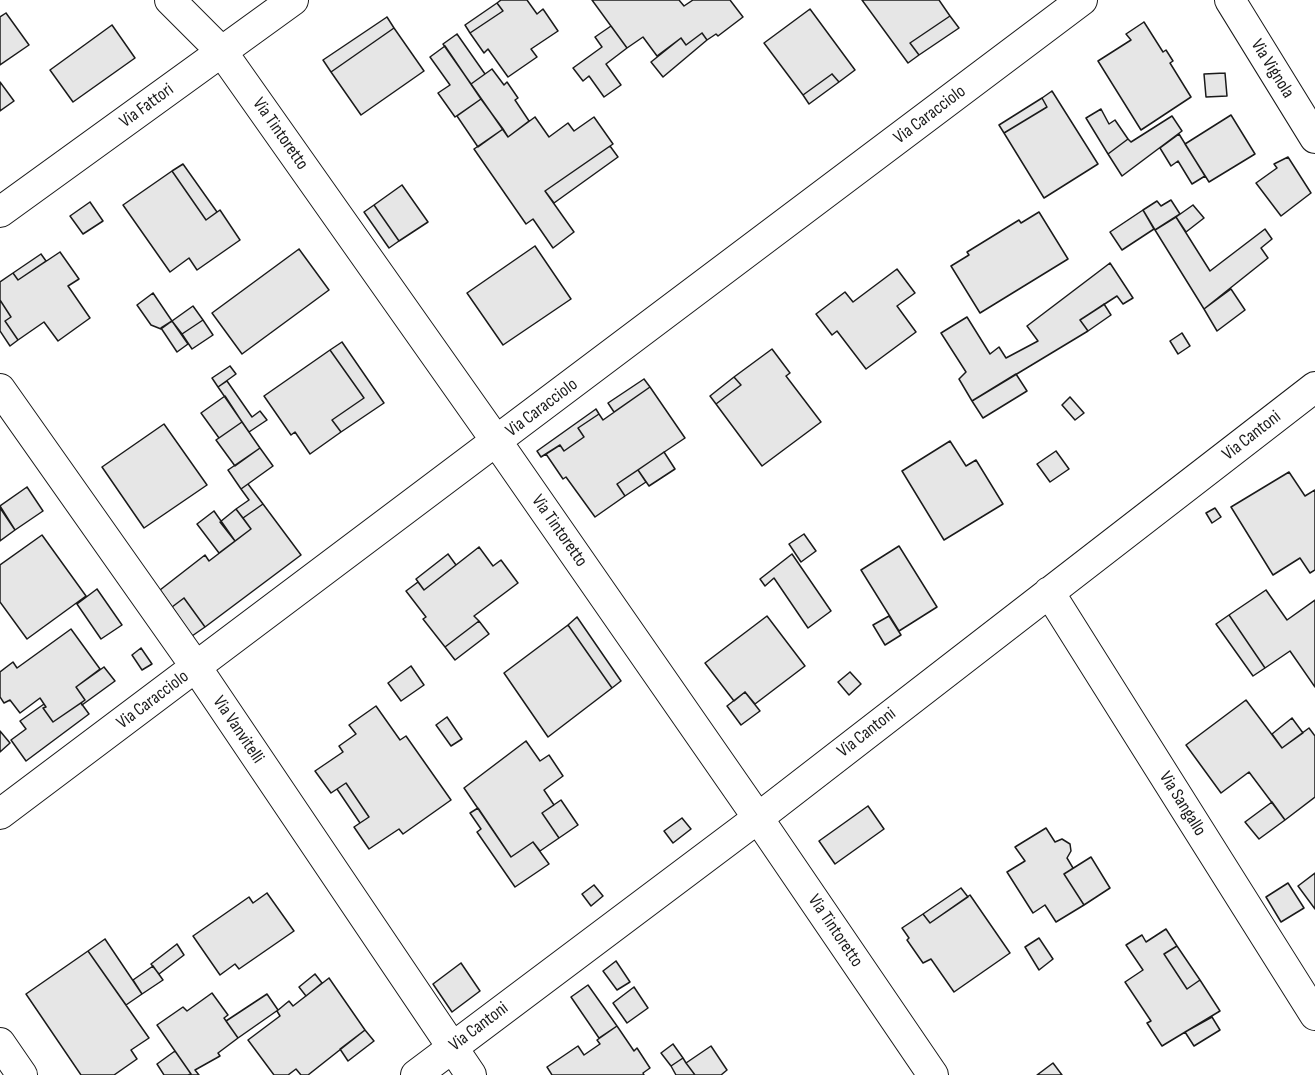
<!DOCTYPE html>
<style>
body{margin:0}
canvas{display:block;background:#fff}
</style>
<canvas width="1315" height="1075"></canvas>
<script>
const context = document.querySelector('canvas').getContext('2d');
context.lineJoin = 'round';
function fillPath(path, color) {
  context.fillStyle = color;
  context.fill(path, 'evenodd');
}
function toPath(rows) {
  const path = new Path2D();
  for (const r of rows) {
    path.moveTo(r[0], r[1]);
    for (let i = 2; i < r.length; i += 2) path.lineTo(r[i], r[i + 1]);
  }
  return path;
}
function strokePath(path, color, width, dash) {
  context.strokeStyle = color;
  context.lineWidth = width;
  context.lineCap = dash ? 'butt' : 'round';
  context.setLineDash(dash || []);
  context.stroke(path);
}
function write(font, color, halo, rows, align = 'center') {
  context.font = font + ' "Sofia Sans Condensed",sans-serif';
  context.lineWidth = 4.5;
  context.setLineDash([]);
  context.textBaseline = 'middle';
  context.strokeStyle = halo;
  context.fillStyle = color;
  for (const [text, x, y, turn = 0] of rows) {
    context.save();
    context.translate(x, y);
    context.rotate((+turn || 0) * Math.PI / 180);
    context.textAlign = isNaN(turn) ? turn : align;
    if (halo) context.strokeText(text, 0, 0);
    context.fillText(text, 0, 0);
    context.restore();
  }
}
const building = toPath([
 [501,0,527,0,537,14,543,9,558,31,531,49,537,57,508,77,488,49,484,53,470,33,503,11,497,3,501,0],
 [592,0,679,0,684,6,693,0,730,0,743,17,718,36,716,34,707,40,702,33,686,45,681,38,657,56,643,37,627,48,592,0],
 [862,0,939,0,950,16,910,43,919,55,908,63,862,0],
 [497,3,503,11,470,33,465,25,497,3],
 [810,9,855,70,839,82,832,74,803,95,764,43,810,9],
 [6,13,29,45,0,65,0,17,6,13],
 [950,16,959,28,919,55,910,43,950,16],
 [387,17,394,28,331,72,323,60,387,17],
 [1144,22,1163,52,1166,50,1173,61,1170,63,1191,97,1141,130,1098,61,1131,40,1126,34,1144,22],
 [112,25,135,58,73,102,50,70,112,25],
 [611,26,627,48,606,64,621,85,604,97,589,76,583,81,573,68,602,47,595,37,611,26],
 [394,28,424,71,361,115,331,72,394,28],
 [702,33,707,40,663,77,651,62,681,38,686,45,702,33],
 [457,34,485,74,471,84,443,44,457,34],
 [445,46,481,99,455,117,438,93,450,85,430,57,445,46],
 [492,69,504,85,507,82,518,98,515,100,529,121,508,137,471,84,492,69],
 [1225,73,1227,96,1206,97,1204,74,1225,73],
 [832,74,839,82,809,104,803,95,832,74],
 [0,82,14,101,0,111,0,82],
 [1052,91,1098,164,1044,198,1004,133,1047,107,1042,98,1052,91],
 [1042,98,1047,107,1004,133,999,125,1042,98],
 [481,99,503,129,478,147,457,116,481,99],
 [1101,109,1109,124,1115,120,1128,139,1108,154,1086,118,1101,109],
 [1231,115,1255,154,1209,182,1185,144,1231,115],
 [1172,116,1182,131,1122,176,1108,154,1128,139,1131,142,1172,116],
 [535,117,549,137,568,123,574,131,594,117,613,144,545,191,574,232,553,248,533,219,526,224,474,149,503,129,508,137,535,117],
 [1179,134,1205,176,1192,184,1178,161,1171,166,1160,148,1179,134],
 [610,146,618,157,554,203,545,191,610,146],
 [1288,157,1311,193,1281,216,1256,183,1277,168,1274,164,1288,157],
 [183,164,217,212,206,220,172,171,183,164],
 [172,171,206,220,220,210,240,240,197,270,189,258,170,272,123,205,172,171],
 [402,185,428,222,399,241,374,205,402,185],
 [1171,200,1180,214,1155,230,1143,210,1157,201,1161,206,1171,200],
 [90,202,103,221,83,234,70,216,90,202],
 [374,205,399,241,389,248,364,212,374,205],
 [1193,205,1204,218,1186,232,1176,217,1193,205],
 [1143,210,1154,229,1122,250,1110,232,1143,210],
 [1039,212,1068,259,980,313,951,266,969,255,967,252,1019,220,1021,223,1039,212],
 [1176,217,1210,271,1265,229,1272,239,1261,248,1268,258,1204,309,1155,230,1176,217],
 [535,246,571,299,503,345,467,293,535,246],
 [299,249,329,290,242,354,212,313,299,249],
 [60,252,79,279,68,286,90,318,58,341,44,322,18,340,5,321,11,317,0,300,0,282,13,273,18,280,60,252],
 [41,254,46,261,18,280,13,273,41,254],
 [1110,263,1133,298,1123,304,1117,296,1080,320,1088,331,972,401,959,379,966,372,941,333,967,317,990,354,999,347,1006,358,1038,341,1027,326,1110,263],
 [897,269,915,293,897,306,916,332,866,369,837,331,832,335,816,314,845,292,853,302,897,269],
 [1231,289,1245,310,1217,331,1204,309,1231,289],
 [153,293,172,321,161,329,151,325,137,305,153,293],
 [0,300,11,317,5,321,18,340,10,346,0,331,0,300],
 [1104,304,1111,315,1088,331,1080,320,1104,304],
 [193,306,203,320,182,334,172,321,193,306],
 [203,320,213,335,192,349,182,334,203,320],
 [172,321,188,344,177,352,161,328,172,321],
 [1182,333,1190,346,1178,354,1170,341,1182,333],
 [342,342,384,403,341,432,332,420,364,398,330,350,342,342],
 [772,349,790,373,786,376,821,422,762,466,716,404,741,385,734,377,772,349],
 [330,350,364,398,332,420,341,432,310,454,295,432,291,435,264,396,330,350],
 [230,366,236,374,218,387,212,378,230,366],
 [1016,374,1027,391,983,418,972,401,1016,374],
 [734,377,741,385,716,404,710,396,734,377],
 [644,379,650,387,614,412,608,403,644,379],
 [227,381,252,417,260,411,267,420,249,432,218,387,227,381],
 [650,387,685,438,617,484,625,496,595,517,566,477,563,479,546,454,560,445,564,451,584,437,578,428,599,414,603,420,650,387],
 [225,396,242,422,219,438,201,413,225,396],
 [1070,397,1084,413,1075,420,1062,405,1070,397],
 [596,409,599,414,578,428,584,437,564,451,560,445,541,457,537,451,596,409],
 [242,422,260,448,235,466,216,440,242,422],
 [164,424,207,485,144,528,102,467,164,424],
 [950,441,966,466,976,460,1003,504,944,540,902,471,950,441],
 [260,448,273,466,241,489,228,470,260,448],
 [1056,451,1069,469,1050,482,1037,464,1056,451],
 [664,452,675,469,649,486,638,470,664,452],
 [638,470,646,482,625,496,617,484,638,470],
 [1289,472,1305,496,1315,490,1315,570,1310,573,1300,558,1273,575,1231,507,1289,472],
 [248,484,263,504,243,518,236,509,249,500,241,489,248,484],
 [27,487,43,511,15,530,0,506,27,487],
 [263,504,301,555,205,627,184,598,172,607,160,590,205,555,209,561,251,529,243,518,263,504],
 [0,508,15,530,0,541,0,508],
 [1215,508,1221,517,1212,523,1206,513,1215,508],
 [236,509,251,529,235,541,220,522,236,509],
 [214,511,235,541,219,553,197,524,214,511],
 [804,534,816,551,801,562,789,544,804,534],
 [42,535,86,596,27,639,0,602,0,565,42,535],
 [899,546,937,607,899,631,861,570,899,546],
 [479,547,493,566,501,560,518,583,474,616,479,621,445,647,423,619,426,617,406,591,418,582,424,590,479,547],
 [448,554,456,565,424,590,416,579,448,554],
 [792,554,831,611,808,628,774,578,765,586,760,579,792,554],
 [97,589,122,625,101,639,77,604,97,589],
 [1266,590,1287,620,1315,600,1315,687,1290,651,1265,668,1229,615,1266,590],
 [184,598,205,627,192,636,172,607,184,598],
 [1229,615,1265,668,1253,676,1216,624,1229,615],
 [767,616,805,666,755,704,745,692,734,701,705,663,767,616],
 [889,616,901,635,885,645,873,625,889,616],
 [577,617,621,681,612,688,568,625,577,617],
 [479,621,489,634,455,660,445,647,479,621],
 [568,625,612,688,548,737,504,673,568,625],
 [71,629,100,669,76,687,85,700,53,722,43,708,46,707,40,698,20,713,10,700,4,703,0,697,0,672,13,662,17,668,71,629],
 [141,648,152,664,142,670,132,655,141,648],
 [411,666,424,685,401,701,388,683,411,666],
 [104,667,115,681,82,705,81,703,85,700,76,687,104,667],
 [850,672,861,684,849,695,838,682,850,672],
 [745,692,760,711,741,725,727,706,745,692],
 [1246,700,1282,748,1309,728,1315,736,1315,797,1285,820,1249,772,1221,793,1186,745,1246,700],
 [81,703,89,714,26,761,11,740,26,729,20,721,44,704,46,707,43,708,53,722,81,703],
 [376,706,400,740,406,736,451,800,403,834,399,829,369,849,354,827,369,817,346,783,331,793,315,771,343,752,339,746,356,734,349,725,376,706],
 [447,717,462,739,451,746,436,725,447,717],
 [1292,718,1303,733,1282,748,1272,734,1292,718],
 [0,731,10,743,0,752,0,731],
 [526,741,540,761,549,755,563,776,544,790,554,805,542,813,559,838,540,851,533,842,511,857,464,788,526,741],
 [346,783,369,817,360,823,337,789,346,783],
 [561,800,578,825,559,838,542,813,561,800],
 [1272,802,1285,820,1259,839,1245,822,1272,802],
 [868,806,884,829,835,864,819,841,868,806],
 [478,808,511,857,533,842,549,864,515,887,477,832,481,829,470,813,478,808],
 [682,818,691,829,673,843,664,831,682,818],
 [1046,828,1055,842,1062,839,1070,844,1071,851,1067,858,1073,868,1064,874,1084,905,1056,922,1045,905,1033,913,1007,872,1025,861,1015,847,1046,828],
 [1091,857,1110,888,1084,905,1064,874,1091,857],
 [1315,873,1315,909,1298,886,1315,873],
 [1288,883,1304,908,1281,922,1266,897,1288,883],
 [594,885,603,896,591,906,582,894,594,885],
 [961,888,968,897,930,923,923,914,961,888],
 [267,893,294,931,239,969,235,964,220,975,193,936,249,897,253,903,267,893],
 [970,895,1010,953,954,992,931,959,923,963,907,940,909,938,902,928,923,914,930,923,970,895],
 [1166,929,1177,946,1164,954,1187,989,1200,980,1220,1011,1162,1046,1147,1023,1151,1021,1125,982,1143,970,1126,945,1142,935,1146,942,1166,929],
 [1039,938,1053,959,1039,970,1025,947,1039,938],
 [105,939,142,994,126,1005,88,951,105,939],
 [177,944,184,955,159,974,151,964,177,944],
 [1177,946,1200,980,1187,989,1164,954,1177,946],
 [88,951,149,1038,131,1050,137,1059,114,1075,81,1075,26,994,88,951],
 [616,961,630,982,617,990,603,971,616,961],
 [461,963,480,991,452,1012,433,984,461,963],
 [153,966,163,980,142,994,133,980,153,966],
 [315,974,322,983,306,996,299,987,315,974],
 [329,978,365,1030,308,1075,301,1075,296,1069,288,1075,274,1075,248,1040,280,1016,277,1011,289,1001,293,1006,329,978],
 [588,985,617,1026,599,1038,571,997,588,985],
 [634,987,648,1008,627,1023,613,1003,634,987],
 [212,993,228,1015,224,1018,238,1038,218,1053,220,1056,195,1070,199,1075,188,1075,191,1074,157,1025,183,1007,187,1011,212,993],
 [267,994,278,1010,238,1038,226,1021,267,994],
 [1212,1017,1220,1030,1194,1046,1185,1032,1212,1017],
 [617,1026,634,1051,637,1048,650,1068,643,1073,644,1075,552,1075,547,1067,578,1046,584,1055,600,1044,597,1040,617,1026],
 [365,1030,374,1041,348,1061,340,1049,365,1030],
 [673,1044,683,1058,671,1066,661,1053,673,1044],
 [711,1046,727,1070,721,1075,695,1075,686,1063,711,1046],
 [175,1051,191,1074,188,1075,164,1075,157,1064,175,1051],
 [683,1058,686,1063,695,1075,676,1075,671,1066,683,1058],
 [1053,1063,1062,1075,1037,1075,1053,1063]
]);
const minor = toPath([
 [170,0,222,52,497,442,758,818,933,1075],
 [1230,0,1315,138],
 [0,212,293,0],
 [0,389,196,667,471,1075],
 [1049,592,1315,1015],
 [0,814,1082,0],
 [0,1043,22,1075],
 [416,1075,758,818,1315,387]
]);
const streetNames = [
 ["Via Vignola",1272,69,58],
 ["Via Fattori",147,106,-36],
 ["Via Caracciolo",930,115,-37],
 ["Via Tintoretto",280,134,55],
 ["Via Caracciolo",542,408,-37],
 ["Via Cantoni",1252,436,-38],
 ["Via Tintoretto",559,531,55],
 ["Via Caracciolo",153,700,-37],
 ["Via Vanvitelli",238,730,56],
 ["Via Cantoni",867,733,-38],
 ["Via Sangallo",1182,804,58],
 ["Via Tintoretto",835,931,56],
 ["Via Cantoni",479,1027,-37]
];
fillPath(building, '#e6e6e6');
strokePath(building, '#1a1a1a', 1.5);
strokePath(minor, '#1a1a1a', 32);
strokePath(minor, '#fff', 30);
write('18px', '#1a1a1a', '#fff', streetNames);
</script>
